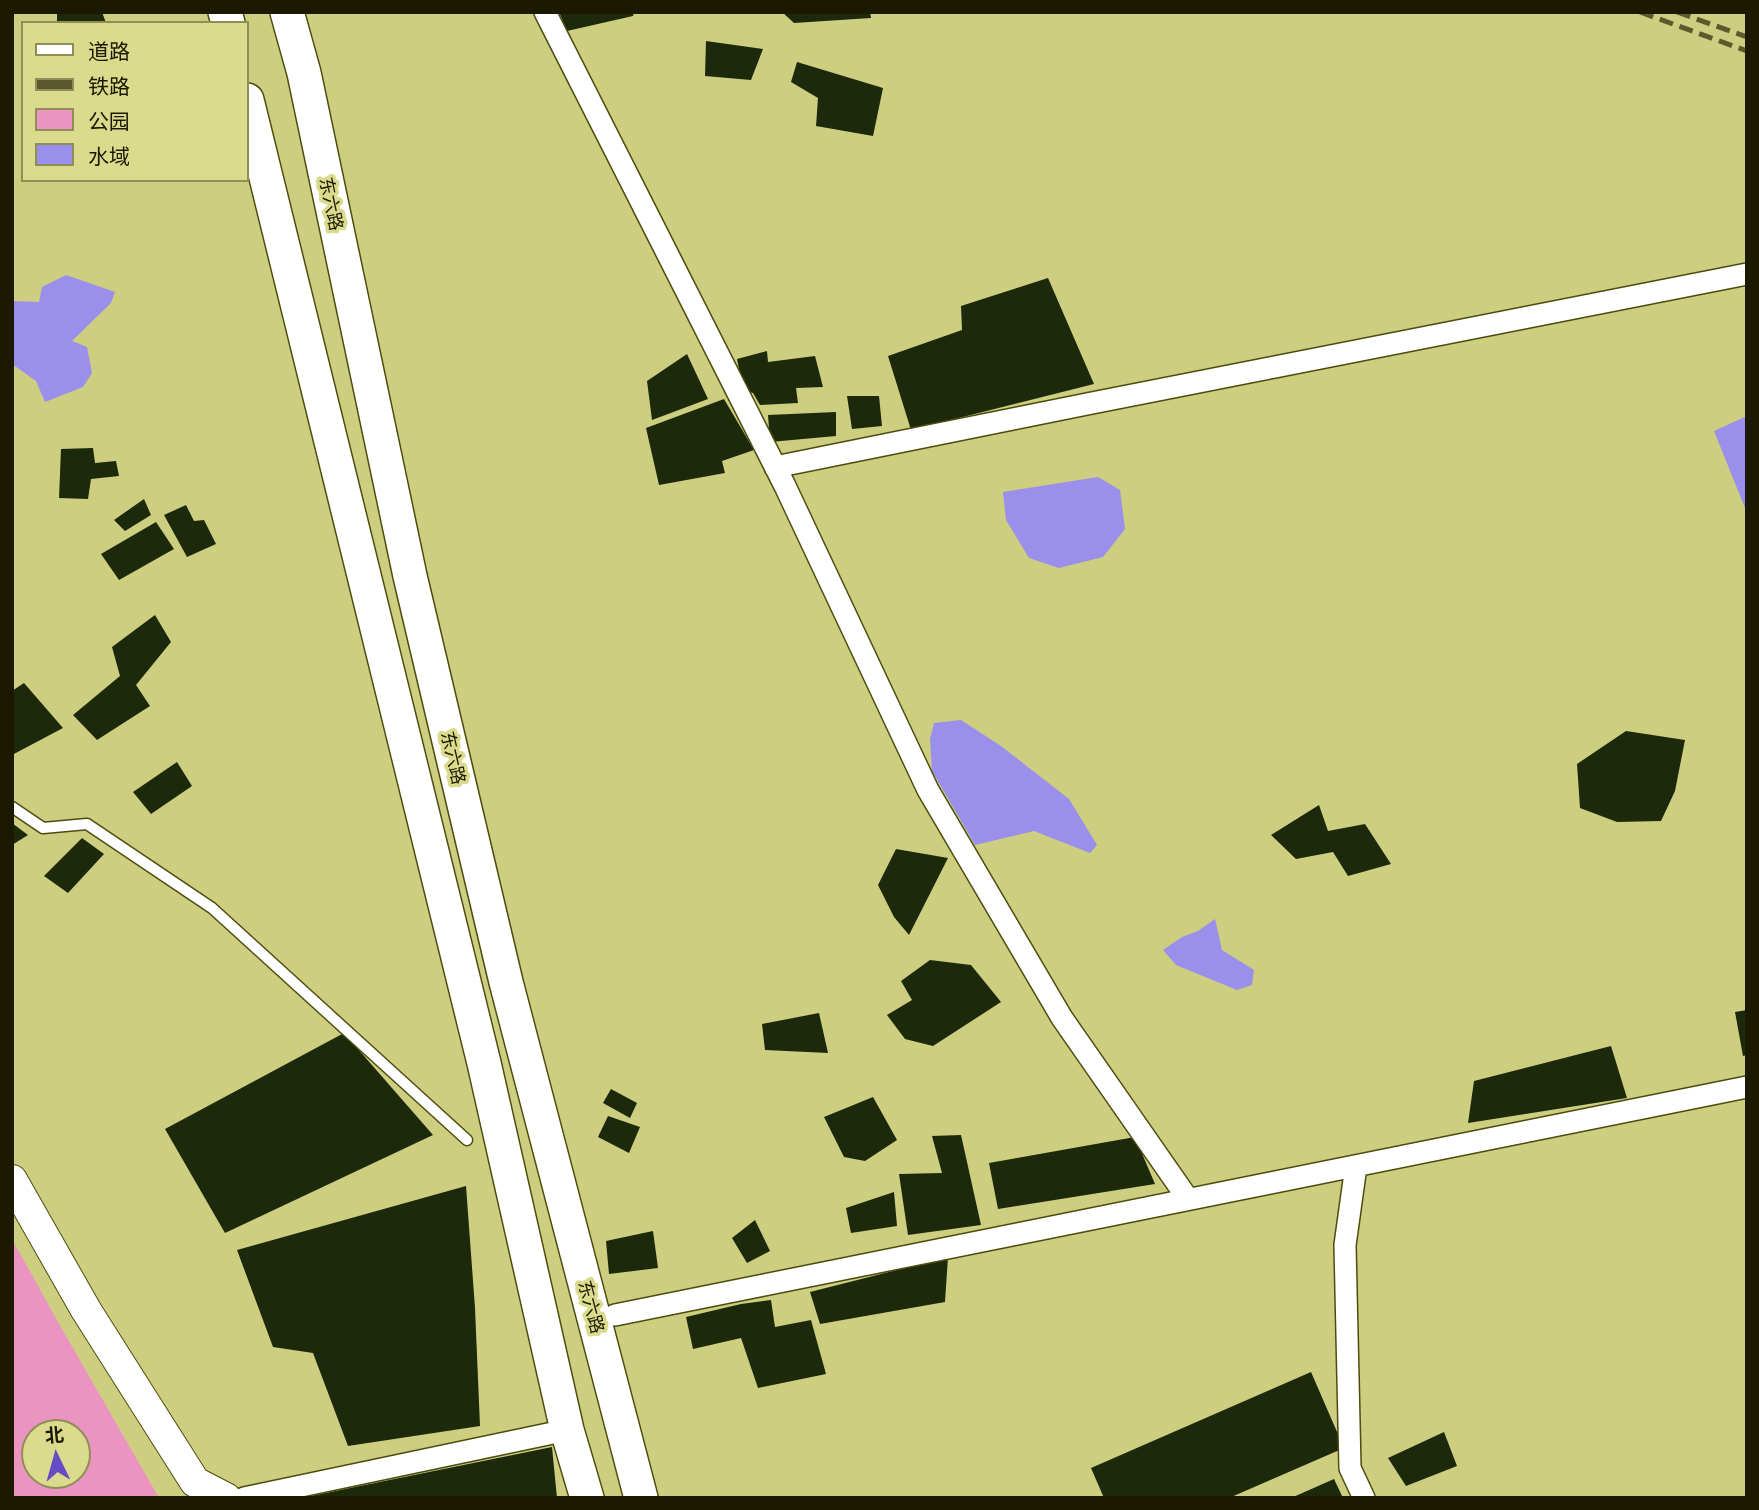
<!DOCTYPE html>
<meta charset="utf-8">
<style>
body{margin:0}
#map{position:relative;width:1759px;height:1510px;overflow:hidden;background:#cece80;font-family:Ubuntu,"Noto Sans SC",sans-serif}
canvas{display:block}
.frame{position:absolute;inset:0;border:14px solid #1b1a00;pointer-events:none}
.legend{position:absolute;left:21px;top:21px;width:228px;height:161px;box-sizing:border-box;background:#dbdb8d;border:2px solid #8e8e55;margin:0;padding:9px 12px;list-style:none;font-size:21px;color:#1b1a00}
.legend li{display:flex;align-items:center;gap:14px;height:35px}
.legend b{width:35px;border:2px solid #8e8e55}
.north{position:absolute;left:21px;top:1419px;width:70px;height:70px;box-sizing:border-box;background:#dbdb8d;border:2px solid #8e8e55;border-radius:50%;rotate:355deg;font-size:19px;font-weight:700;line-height:28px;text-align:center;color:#1b1a00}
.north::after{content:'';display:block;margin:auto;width:24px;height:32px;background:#654bc4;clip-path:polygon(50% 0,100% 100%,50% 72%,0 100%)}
</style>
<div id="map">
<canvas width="1759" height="1510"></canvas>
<div class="frame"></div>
<ul class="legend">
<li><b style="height:9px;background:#fff"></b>道路</li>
<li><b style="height:9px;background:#5b5a2d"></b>铁路</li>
<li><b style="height:19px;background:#eb94c1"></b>公园</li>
<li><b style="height:19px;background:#9a8fea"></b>水域</li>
</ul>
<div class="north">北</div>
</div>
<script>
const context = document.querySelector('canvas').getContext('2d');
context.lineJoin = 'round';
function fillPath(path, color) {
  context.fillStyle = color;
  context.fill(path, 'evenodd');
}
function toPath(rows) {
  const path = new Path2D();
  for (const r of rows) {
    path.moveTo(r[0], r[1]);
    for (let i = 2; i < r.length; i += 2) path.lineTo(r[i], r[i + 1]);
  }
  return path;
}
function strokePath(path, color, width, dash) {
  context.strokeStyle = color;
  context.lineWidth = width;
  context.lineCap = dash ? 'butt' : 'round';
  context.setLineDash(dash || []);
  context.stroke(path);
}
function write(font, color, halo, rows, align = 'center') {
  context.font = font + ' Ubuntu,"Noto Sans SC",sans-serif';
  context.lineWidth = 7;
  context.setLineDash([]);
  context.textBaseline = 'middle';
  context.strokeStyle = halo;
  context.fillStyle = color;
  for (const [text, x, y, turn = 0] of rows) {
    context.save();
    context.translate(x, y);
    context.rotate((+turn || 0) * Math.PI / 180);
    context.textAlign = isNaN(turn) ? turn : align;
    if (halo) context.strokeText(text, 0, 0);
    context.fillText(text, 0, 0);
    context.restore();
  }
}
const green = toPath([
 [12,1239,58,1322,159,1498,12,1498],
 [35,1433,77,1433,77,1475,35,1475]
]);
const water = toPath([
 [66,275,115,292,111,303,72,341,87,347,92,373,83,387,45,402,36,381,12,364,12,301,39,302,42,287],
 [1747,416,1747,513,1714,431],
 [1098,477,1120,490,1125,529,1103,557,1059,568,1029,558,1006,520,1003,492],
 [961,720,1001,746,1069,799,1097,845,1090,853,1034,831,975,845,932,771,930,739,934,723],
 [1215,919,1222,950,1254,970,1252,985,1237,990,1176,965,1163,950,1182,937,1198,931]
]);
const building = toPath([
 [57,12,102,12,106,23,57,23],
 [559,12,634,12,633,16,567,31],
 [782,12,870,12,871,18,794,23],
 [706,41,763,49,751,80,705,76],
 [797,62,883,88,873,136,816,126,818,98,791,82],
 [1048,278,1094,384,911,430,888,356,962,330,961,306],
 [767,351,768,362,815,356,823,387,796,388,798,403,760,405,753,393,743,390,737,359],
 [687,354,708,399,652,420,647,381],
 [847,396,879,396,882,426,852,429],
 [724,399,754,450,722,461,725,473,659,485,646,428],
 [836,412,836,436,770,442,768,415],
 [93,448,95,463,116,461,119,476,91,479,88,499,59,498,61,449],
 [144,499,151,515,125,531,114,520],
 [186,505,194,521,204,520,216,544,187,557,164,515],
 [156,522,174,549,119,580,101,554],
 [155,615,171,642,136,685,150,706,97,740,73,715,120,676,112,647],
 [24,683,63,728,12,755,12,691],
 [1626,731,1685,740,1675,791,1661,821,1617,822,1580,808,1577,764],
 [177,762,192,786,151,814,133,792],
 [1319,805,1328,831,1365,824,1391,864,1348,876,1333,852,1296,859,1271,835],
 [12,823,28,835,12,845],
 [82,838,104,854,68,893,44,876],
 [896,849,948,858,909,935,894,917,878,885],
 [930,960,971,965,1001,1002,933,1046,905,1039,887,1015,912,1000,901,981],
 [1747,1010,1747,1055,1743,1056,1735,1012],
 [819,1013,828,1053,765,1050,762,1024],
 [344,1033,433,1135,225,1233,165,1129],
 [1611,1046,1627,1098,1468,1123,1474,1081],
 [611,1089,637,1103,630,1118,603,1103],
 [873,1097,897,1140,865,1161,844,1157,824,1117],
 [608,1116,640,1127,629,1153,598,1137],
 [961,1135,981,1225,908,1235,899,1174,942,1173,932,1136],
 [1135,1137,1155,1184,998,1209,989,1163],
 [466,1186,475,1308,480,1426,348,1446,313,1353,273,1347,237,1250],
 [894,1192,897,1226,851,1233,846,1208],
 [755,1220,770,1251,747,1263,732,1238],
 [653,1231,658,1268,609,1274,606,1241],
 [948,1257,945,1302,820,1324,810,1292],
 [771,1300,775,1327,811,1320,826,1374,758,1388,741,1338,693,1349,686,1317,741,1304],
 [1311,1372,1344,1448,1229,1498,1104,1498,1091,1468],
 [1444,1432,1457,1466,1406,1486,1388,1458],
 [552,1447,557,1498,306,1498,306,1497],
 [1334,1479,1343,1498,1291,1498]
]);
const service = toPath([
 [12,807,43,828,87,824,212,908,467,1140]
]);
const minor = toPath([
 [545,12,785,486,928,790,1062,1018,1188,1199],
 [775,467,1087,404,1747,274],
 [1356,1166,1345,1245,1350,1468,1364,1498],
 [615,1315,1747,1087],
 [244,1498,567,1430]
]);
const secondary = toPath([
 [12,1180,86,1310,195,1482,226,1498]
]);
const primary = toPath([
 [225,12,228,23],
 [287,12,304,73,410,576,506,982,641,1498],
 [247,100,484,1063,567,1430,587,1498]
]);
const rail = toPath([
 [1640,12,1747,51],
 [1677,12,1747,37]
]);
const streetNames = [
 ["东六路",331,204,78],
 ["东六路",453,758,77],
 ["东六路",591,1307,75]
];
fillPath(green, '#eb94c1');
fillPath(water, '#9a8fea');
fillPath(building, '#1d290b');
strokePath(service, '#4d4c0e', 13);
strokePath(minor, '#4d4c0e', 24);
strokePath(secondary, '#4d4c0e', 32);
strokePath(primary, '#4d4c0e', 36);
strokePath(service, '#fff', 10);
strokePath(minor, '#fff', 21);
strokePath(secondary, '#fff', 30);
strokePath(primary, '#fff', 33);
strokePath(rail, '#5b5a2d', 5, [14, 7]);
write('18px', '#1b1a00', '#dbdb8d', streetNames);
</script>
